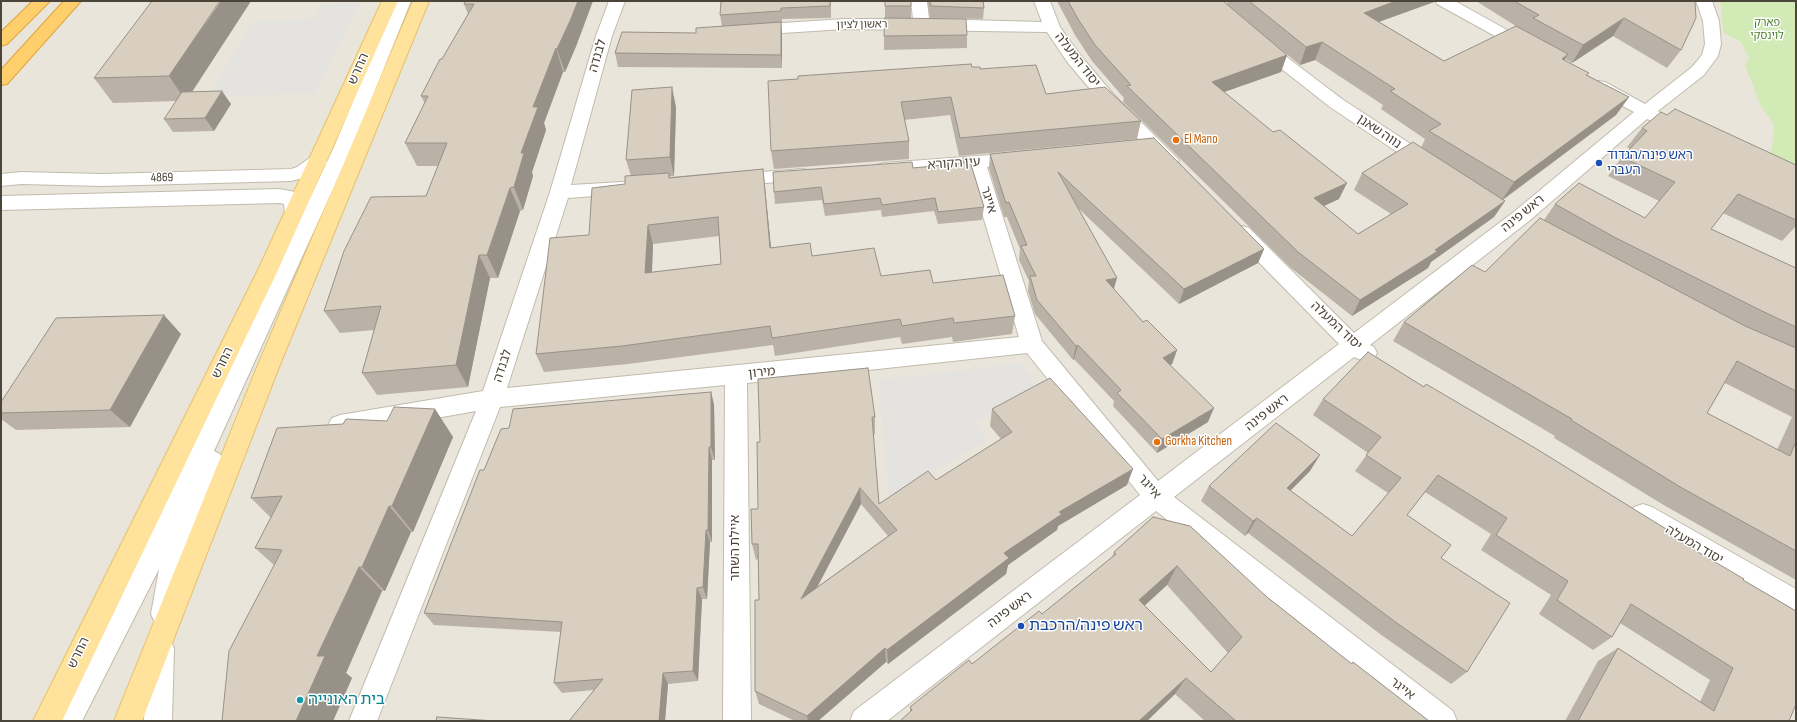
<!DOCTYPE html>
<meta charset="utf-8">
<style>
body{margin:0}
#map{position:relative;width:1797px;height:722px;overflow:hidden;background:#f6f3ec;font-family:"Sofia Sans Condensed",sans-serif}
canvas{display:block}
.frame{position:absolute;inset:0;border:2px solid #4b4439;pointer-events:none}
</style>
<div id="map">
<canvas width="1797" height="722"></canvas>
<div class="frame"></div>
</div>
<script>
const context = document.querySelector('canvas').getContext('2d');
context.lineJoin = 'round';
function fillPath(path, color) {
  context.fillStyle = color;
  context.fill(path, 'evenodd');
}
function toPath(rows) {
  const path = new Path2D();
  for (const r of rows) {
    path.moveTo(r[0], r[1]);
    for (let i = 2; i < r.length; i += 2) path.lineTo(r[i], r[i + 1]);
  }
  return path;
}
function strokePath(path, color, width, dash) {
  context.strokeStyle = color;
  context.lineWidth = width;
  context.lineCap = dash ? 'butt' : 'round';
  context.setLineDash(dash || []);
  context.stroke(path);
}
function write(font, color, halo, rows, align = 'center') {
  context.font = font + ' "Sofia Sans Condensed","Noto Sans Hebrew",sans-serif';
  context.lineWidth = 3;
  context.setLineDash([]);
  context.textBaseline = 'middle';
  context.strokeStyle = halo;
  context.fillStyle = color;
  for (const [text, x, y, turn = 0] of rows) {
    context.save();
    context.translate(x, y);
    context.rotate((+turn || 0) * Math.PI / 180);
    context.textAlign = isNaN(turn) ? turn : align;
    if (halo) context.strokeText(text, 0, 0);
    context.fillText(text, 0, 0);
    context.restore();
  }
}
const residential = toPath([
 [1,1,1796,1,1796,721,1,721]
]);
const green = toPath([
 [1720,1,1796,2,1796,171,1771,160,1774,125,1761,106,1745,65,1749,58,1741,42,1724,33,1722,23,1722,10]
]);
const parking = toPath([
 [361,3,315,93,208,97,254,21,314,19,322,4],
 [1019,363,1043,387,975,422,988,440,889,497,878,380]
]);
const minor = toPath([
 [395,1,411,1,352,147,214,451,220,454,224,461,186,565,177,614,173,623,164,627,155,623,151,614,159,569,82,721,52,721,139,558,301,218,295,220,288,218,285,213,284,204,280,203,1,210,1,196,280,189,295,192,300,196,303,201,304,211,334,147,395,1],
 [609,1,625,1,612,36,571,185,622,182,629,183,631,188,629,193,622,194,568,198,507,388,1019,337,969,169,884,175,877,173,875,169,877,165,884,163,991,155,998,157,1000,161,998,165,987,167,1042,341,1158,481,1339,344,1235,238,1232,233,1235,228,1242,226,1249,228,1354,333,1515,211,1634,112,1593,90,1590,86,1593,82,1599,81,1605,82,1645,104,1692,67,1702,55,1705,44,1703,21,1696,1,1712,1,1719,21,1721,44,1718,56,1704,75,1658,111,1665,117,1662,121,1656,123,1647,119,1529,221,1370,345,1374,347,1377,353,1374,359,1366,362,1354,357,1174,497,1453,711,1457,721,1420,721,1156,511,887,721,850,721,854,711,1140,495,1027,353,747,383,751,721,723,721,725,385,500,407,377,721,349,721,476,411,340,435,332,432,328,425,332,418,340,415,483,391,550,192,596,36,609,1],
 [911,1,927,1,929,19,1042,22,1034,1,1050,1,1060,27,1080,55,1114,95,1179,160,1177,164,1170,166,1163,164,1102,103,1068,63,1047,32,844,29,752,35,746,33,744,30,746,27,752,25,844,19,913,19,911,1],
 [1435,1,1455,1,1534,45,1536,48,1534,51,1528,53,1522,51,1437,4,1435,1],
 [1261,40,1267,42,1342,99,1435,160,1437,164,1435,168,1428,170,1421,168,1330,107,1255,48,1253,45,1255,42,1261,40],
 [318,155,325,157,327,161,325,165,310,176,291,181,102,186,21,184,1,186,1,174,21,172,102,174,291,169,297,167,311,157,318,155],
 [803,169,810,171,812,175,810,179,734,186,727,184,725,180,727,176,734,174,803,169],
 [1643,504,1652,507,1796,589,1796,615,1787,612,1634,523,1631,515,1634,507,1643,504],
 [160,635,170,639,174,648,172,721,144,721,146,648,150,639,160,635]
]);
const major = toPath([
 [382,1,398,1,278,270,62,721,33,721,258,270,382,1],
 [413,1,429,1,279,367,142,721,114,721,257,367,413,1]
]);
const highway = toPath([
 [33,1,50,1,7,44,1,46,1,32,33,1],
 [64,1,81,1,7,84,1,85,1,70,64,1]
]);
const wall = toPath([
 [251,1,192,92,231,104,214,131,173,132,164,119,176,101,113,103,94,78],
 [465,1,577,44,565,72,563,72,544,123,546,130,532,172,533,176,523,210,520,211,498,278,490,278,468,387,377,395,362,373,374,330,340,333,324,311,426,196,438,166,417,166,405,143,425,104,421,96,468,14,464,4],
 [721,1,831,1,831,18,782,19,782,22,781,22,782,35,782,68,618,67,615,53,722,26,720,15],
 [885,1,911,6,911,18,885,18],
 [927,1,983,1,984,8,983,19,930,18],
 [1057,1,1223,1,1227,4,1228,1,1434,1,1434,2,1379,22,1444,61,1519,28,1476,1,1695,1,1681,50,1667,68,1613,36,1572,63,1565,59,1565,60,1587,75,1629,97,1616,115,1503,200,1505,201,1494,217,1431,262,1428,268,1352,316,1291,268,1123,102,1124,98,1092,61,1075,35],
 [1267,38,1300,65,1315,60,1383,105,1381,109,1425,139,1421,148,1362,173,1354,190,1391,214,1358,234,1324,206,1339,199,1224,92,1281,72,1287,55],
 [967,35,967,48,884,50,884,36],
 [972,67,980,69,1046,94,1141,121,1137,139,959,156,950,115,904,120,909,141,909,159,774,169,771,151],
 [676,107,674,176,670,176,670,177,763,169,765,188,771,248,812,256,881,276,933,283,1015,316,1012,334,953,342,952,337,902,344,900,337,775,356,773,345,628,364,544,372,536,354,625,184,631,176,626,160],
 [719,236,721,264,652,273,653,244],
 [1667,115,1796,165,1796,226,1782,241,1723,213,1711,229,1796,268,1796,580,1662,504,1554,438,1555,436,1393,341,1404,322,1485,272,1544,220,1555,204,1645,218,1659,201,1608,176,1622,157,1630,149,1627,147,1642,128],
 [1725,383,1792,417,1777,450,1707,413],
 [1154,138,1264,249,1258,263,1179,304,1078,208,1114,289,1143,322,1177,350,1172,364,1170,365,1208,422,1157,453,1113,406,1114,401,1074,359,1073,360,1035,314,1028,291,1029,281,1019,260,1020,249,1007,217,1004,217,989,168,990,154],
 [963,158,984,207,982,220,938,224,934,211,882,217,881,210,825,216,822,200,775,204,774,192,913,168,963,163],
 [181,334,130,427,16,430,1,419,1,402],
 [1424,387,1743,580,1796,611,1796,705,1795,705,1789,721,1565,721,1598,661,1618,648,1700,702,1710,680,1620,623,1612,637,1593,650,1539,614,1551,595,1481,550,1491,534,1425,492,1407,515,1441,558,1467,672,1451,684,1380,634,1248,533,1245,536,1201,501,1209,486,1310,471,1290,491,1352,536,1388,493,1355,471,1368,453,1313,415,1323,399],
 [711,392,714,405,715,460,712,460,712,542,710,542,707,599,702,599,698,681,668,684,665,721,569,721,594,690,562,693,554,683,561,632,434,625,424,613,484,470,509,428],
 [435,409,453,437,413,532,411,532,385,591,382,591,346,673,352,678,333,721,274,565,255,548,271,518,251,498,387,421],
 [992,409,1127,485,1058,526,1057,530,1008,565,1006,574,888,664,886,662,818,721,795,721,759,704,755,691,759,600,758,559,756,560,752,544,758,509,760,442,875,417,875,434,873,435,879,504,936,480,1001,439,990,426],
 [861,504,888,536,817,587],
 [1153,517,1267,597,1351,664,1429,721,1205,721,1175,694,1147,721,900,721,910,713,910,707,972,664,1042,614,1112,557,1114,552],
 [1167,585,1228,653,1211,672,1144,606]
]);
const shadedWall = toPath([
 [221,1,251,1,186,101,169,76],
 [578,1,593,1,577,44,565,72,557,49],
 [1396,1,1434,1,1434,2,1356,30,1364,13],
 [1624,18,1613,36,1572,63,1583,45],
 [781,22,782,35,782,68,781,55],
 [1322,42,1315,60,1300,65,1306,47],
 [556,48,563,72,544,123,546,130,532,172,533,176,523,210,514,187,521,153,533,107],
 [1568,54,1557,72,1562,59],
 [1287,55,1281,72,1207,98,1212,82],
 [672,87,676,107,674,176,670,157],
 [222,91,231,104,214,131,205,118],
 [1629,97,1616,115,1502,200,1514,182],
 [763,169,765,188,773,267,770,248],
 [1347,183,1339,199,1306,214,1314,198],
 [510,188,520,211,498,278,487,255],
 [1505,201,1494,217,1431,262,1428,268,1352,316,1360,300,1435,250],
 [648,225,653,244,651,292,645,273],
 [1264,249,1258,263,1179,304,1184,289],
 [479,255,490,278,468,387,456,365],
 [1117,278,1113,292,1106,280],
 [164,315,181,334,130,427,110,410],
 [1078,345,1074,359,1073,360,1076,346],
 [1177,350,1172,364,1158,372,1163,358],
 [711,392,714,405,715,460,711,447],
 [1214,408,1208,422,1157,453,1162,439],
 [435,409,453,437,413,532,392,506],
 [709,447,712,460,712,542,708,530],
 [1320,455,1310,471,1277,504,1287,488],
 [1133,469,1127,485,1058,526,1057,530,1008,565,1006,574,888,664,887,650,1004,553,1059,512],
 [860,488,861,504,803,614,801,599],
 [389,506,411,532,385,591,362,567],
 [1257,518,1248,533,1245,536,1253,521],
 [706,530,710,542,707,599,703,587],
 [1177,566,1167,585,1130,619,1139,600],
 [359,567,382,591,346,673,352,678,333,721,296,721,317,656],
 [697,588,702,599,698,681,693,671],
 [885,648,886,662,818,721,808,721,807,716],
 [663,673,668,684,665,721,659,721],
 [1186,678,1175,694,1147,721,1139,721]
]);
const building = toPath([
 [152,1,220,1,169,76,94,78,152,1],
 [465,1,578,1,570,21,557,49,556,48,533,107,538,107,521,153,524,153,514,187,510,188,487,255,479,255,456,365,362,373,381,306,324,311,344,251,371,197,426,196,447,143,405,143,428,96,421,96,440,59,442,59,474,4,464,4,465,1],
 [721,1,830,1,830,6,781,8,781,11,720,15,721,1],
 [885,1,911,1,911,6,885,6,885,1],
 [930,1,983,1,984,8,931,6,930,1],
 [1068,1,1223,1,1287,55,1212,82,1273,132,1280,130,1347,183,1314,198,1358,234,1408,204,1362,173,1413,142,1505,201,1435,250,1438,251,1360,300,1298,252,1127,86,1131,85,1095,45,1078,19,1068,1],
 [1249,1,1396,1,1364,13,1444,61,1516,26,1568,54,1562,59,1589,73,1586,75,1629,97,1514,182,1429,131,1441,124,1390,91,1395,89,1322,42,1306,47,1249,1],
 [1514,1,1695,1,1696,18,1681,50,1624,18,1583,45,1533,18,1539,15,1514,1],
 [885,18,966,19,967,35,884,36,885,18],
 [781,22,781,55,615,53,622,32,696,33,696,28,781,22],
 [971,64,972,67,980,67,980,69,1036,65,1046,94,1105,87,1141,121,960,138,951,97,901,102,909,141,771,151,768,81,798,79,798,76,971,64],
 [672,87,670,157,626,160,632,90,672,87],
 [222,91,205,118,164,119,182,92,222,91],
 [1675,109,1796,165,1796,220,1738,194,1711,229,1796,268,1796,327,1762,311,1614,237,1555,204,1579,183,1645,218,1675,182,1622,157,1647,131,1642,128,1661,112,1667,115,1675,109],
 [1154,138,1264,249,1184,289,1058,172,1117,278,1106,280,1143,322,1147,320,1177,350,1163,358,1214,408,1162,439,1117,393,1121,390,1078,345,1076,346,1037,300,1030,276,1036,276,1021,246,1027,245,1009,202,1006,203,990,154,1154,138],
 [963,158,969,158,984,207,938,212,935,198,882,205,880,198,824,204,821,187,774,192,773,172,912,162,913,168,964,163,963,158],
 [763,169,770,248,810,243,812,256,874,248,881,276,930,270,933,283,1003,275,1015,316,954,323,953,318,902,326,900,319,772,338,770,326,622,346,536,354,550,238,589,235,592,188,625,184,625,176,669,173,669,178,763,169],
 [718,217,721,264,645,273,648,225,718,217],
 [1540,218,1745,326,1796,348,1796,391,1737,361,1707,413,1790,456,1796,441,1796,551,1682,488,1571,420,1572,419,1404,322,1472,265,1485,272,1540,218],
 [164,315,110,410,1,413,1,402,56,318,164,315],
 [1368,352,1424,387,1426,384,1535,448,1671,532,1669,535,1744,579,1743,580,1796,611,1796,704,1789,721,1578,721,1618,648,1714,711,1733,668,1631,604,1612,637,1557,600,1568,581,1496,535,1507,518,1438,475,1407,515,1451,545,1441,558,1510,603,1467,672,1394,621,1257,518,1253,521,1209,486,1276,423,1320,455,1287,488,1352,536,1401,478,1366,455,1381,437,1323,399,1368,352],
 [868,368,875,417,872,417,879,504,928,471,936,480,1012,432,992,409,1050,378,1133,469,1059,512,1062,514,1004,553,1009,558,887,650,885,648,807,716,755,691,755,600,759,600,758,544,752,544,751,509,758,509,757,442,760,442,758,379,868,368],
 [860,488,897,530,801,599,860,488],
 [711,392,711,447,709,447,708,530,706,530,703,587,697,588,693,671,663,673,659,721,569,721,603,679,554,683,562,622,424,613,480,470,484,470,501,429,509,428,513,409,711,392],
 [394,407,435,409,392,506,389,506,362,567,359,567,317,656,325,656,296,721,222,721,229,651,282,550,255,548,282,496,251,498,277,428,343,424,346,419,387,421,394,407],
 [1153,517,1190,526,1267,597,1352,664,1353,662,1429,721,1236,721,1186,678,1139,721,900,721,912,710,910,707,969,660,972,664,1039,611,1042,614,1116,554,1114,552,1153,517],
 [1177,566,1242,637,1211,672,1139,600,1177,566],
 [437,717,495,721,436,721,437,717]
]);
const markers = [
 [1176,140,4,"#e8710a"],
 [1599,163,4,"#1a4fb4"],
 [1157,442,4,"#e8710a"],
 [1021,626,4,"#1a4fb4"],
 [300,700,4,"#0f9aa8"]
];
const farParknames = [
 ["פארק",1767,23],
 ["לוינסקי",1767,36]
];
const farStreetnames = [
 ["ראשון לציון",862,25,-1]
];
const streetNames = [
 ["לבנדה",598,56,-74],
 ["יסוד המעלה",1077,60,52],
 ["החרש",359,69,-66],
 ["נווה שאנן",1379,132,34],
 ["עין הקורא",954,164,-4],
 ["4869",162,178,-1],
 ["אייגר",988,200,73],
 ["ראש פינה",1523,214,-39],
 ["יסוד המעלה",1336,326,43],
 ["החרש",223,363,-64],
 ["לבנדה",503,366,-72],
 ["מירון",762,373,-6],
 ["ראש פינה",1267,413,-38],
 ["אייגר",1149,487,49],
 ["יסוד המעלה",1694,545,30],
 ["איילת השחר",736,548,-90],
 ["ראש פינה",1010,610,-37],
 ["החרש",79,653,-64],
 ["אייגר",1402,689,38]
];
const foodNames = [
 ["El Mano",1184,140],
 ["Gorkha Kitchen",1165,442]
];
const transitNames = [
 ["ראש פינה/הגדוד",1607,156],
 ["העברי",1607,171]
];
const nearTransitnames = [
 ["ראש פינה/הרכבת",1029,626]
];
const nearCulturenames = [
 ["בית האונייה",308,700]
];
fillPath(residential, '#eae5da');
fillPath(green, '#d2eab5');
fillPath(parking, '#e5e3e0');
strokePath(minor, '#c2bbae', 2);
strokePath(major, '#e6c16a', 2);
strokePath(highway, '#e0a43c', 2);
fillPath(minor, '#fff');
fillPath(major, '#ffe39c');
fillPath(highway, '#ffcf6e');
fillPath(wall, '#bab2a6');
fillPath(shadedWall, '#979187');
fillPath(building, '#d8cfc1');
strokePath(building, '#979187', 1);
for (const [x, y, r, color] of markers) {
  const dot = new Path2D();
  dot.arc(x, y, r, 0, 2 * Math.PI);
  context.fillStyle = color;
  context.fill(dot);
  strokePath(dot, '#fff', 1.5);
}
write('11px', '#4a7f2a', '#fff', farParknames);
write('11px', '#4b4439', '#fff', farStreetnames);
write('13px', '#4b4439', '#fff', streetNames);
write('13px', '#c56008', '#fff', foodNames, 'left');
write('13px', '#164399', '#fff', transitNames, 'left');
write('16px', '#164399', '#fff', nearTransitnames, 'left');
write('16px', '#0d838f', '#fff', nearCulturenames, 'left');
</script>
